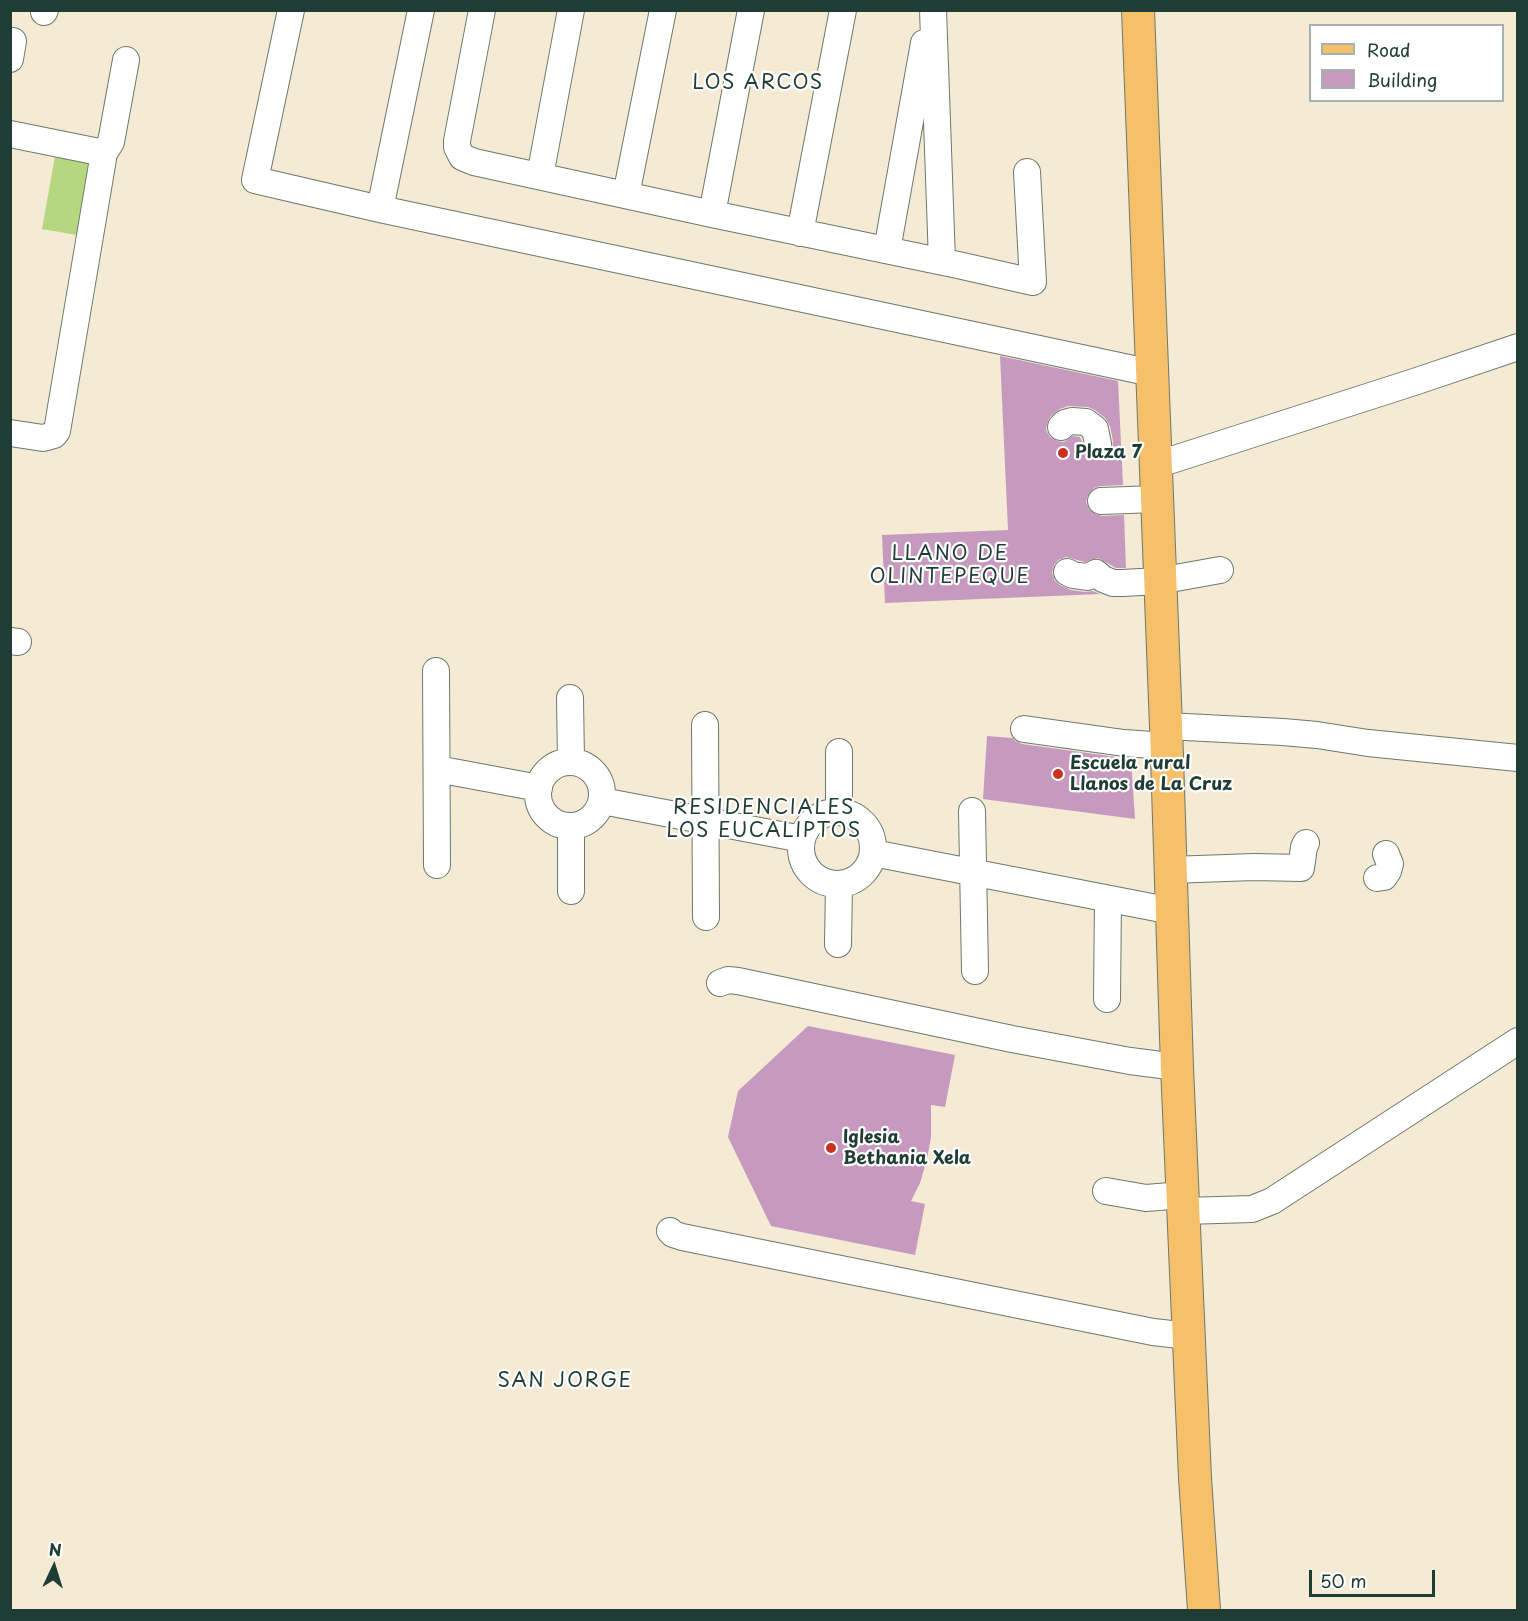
<!DOCTYPE html>
<style>
body{margin:0}
#map{position:relative;width:1528px;height:1621px;overflow:hidden;background:#f5ead4;font-family:"Playpen Sans",sans-serif}
canvas{display:block}
.frame{position:absolute;inset:0;border:12px solid #1f3d34;pointer-events:none}
.legend{position:absolute;left:1309px;top:24px;width:195px;height:78px;box-sizing:border-box;background:#fff;border:2px solid #a5b1ae;margin:0;padding:8px 10px;list-style:none;font-size:18px;color:#1f3d34}
.legend li{display:flex;align-items:center;gap:12px;height:30px}
.legend b{width:30px;border:2px solid #a5b1ae}
.north{position:absolute;left:24px;top:1537px;width:60px;height:60px;-webkit-text-stroke:4px #fff;paint-order:stroke;rotate:4deg;font-size:16px;font-weight:700;line-height:24px;text-align:center;color:#1f3d34}
.north::after{content:'';display:block;margin:auto;width:21px;height:27px;background:#1f3d34;clip-path:polygon(50% 0,100% 100%,50% 72%,0 100%)}
.scale{position:absolute;left:1309px;top:1570px;width:126px;height:27px;box-sizing:border-box;border:3px solid #1f3d34;border-top:0;padding-left:8px;font-size:18px;line-height:21px;white-space:nowrap;color:#1f3d34;-webkit-text-stroke:4px #fff;paint-order:stroke}
</style>
<div id="map">
<canvas width="1528" height="1621"></canvas>
<div class="frame"></div>
<ul class="legend">
<li><b style="height:8px;background:#f6c06b"></b>Road</li>
<li><b style="height:16px;background:#c699bf"></b>Building</li>
</ul>
<div class="north">N</div>
<div class="scale">50 m</div>
</div>
<script>
const context = document.querySelector('canvas').getContext('2d');
context.lineJoin = 'round';
function fillPath(path, color) {
  context.fillStyle = color;
  context.fill(path, 'evenodd');
}
function toPath(rows) {
  const path = new Path2D();
  for (const r of rows) {
    if (r.length === 3) {
      path.moveTo(r[0] + r[2], r[1]);
      path.arc(r[0], r[1], r[2], 0, 2 * Math.PI);
      continue;
    }
    path.moveTo(r[0], r[1]);
    for (let i = 2; i < r.length; i += 2) path.lineTo(r[i], r[i + 1]);
  }
  return path;
}
function strokePath(path, color, width, dash) {
  context.strokeStyle = color;
  context.lineWidth = width;
  context.lineCap = dash ? 'butt' : 'round';
  context.setLineDash(dash || []);
  context.stroke(path);
}
function write(font, color, halo, rows, align = 'center') {
  context.font = font + ' "Playpen Sans",sans-serif';
  context.lineWidth = 4.5;
  context.setLineDash([]);
  context.textBaseline = 'middle';
  context.strokeStyle = halo;
  context.fillStyle = color;
  for (const [text, x, y, turn = 0] of rows) {
    context.save();
    context.translate(x, y);
    context.rotate((+turn || 0) * Math.PI / 180);
    context.textAlign = isNaN(turn) ? turn : align;
    if (halo) context.strokeText(text, 0, 0);
    context.fillText(text, 0, 0);
    context.restore();
  }
}
const green = toPath([
 [56,151,97,158,83,236,42,229]
]);
const building = toPath([
 [1000,356,1118,381,1123,485,1100,486,1094,488,1088,495,1086,502,1089,509,1095,514,1102,516,1124,515,1126,568,1116,568,1098,558,1085,562,1066,557,1058,560,1054,565,1052,573,1055,581,1060,585,1071,590,1085,592,1093,591,1100,594,885,603,882,535,1008,530],
 [1068,406,1088,407,1095,410,1105,418,1110,426,1113,441,1112,449,1107,456,1101,459,1094,458,1087,454,1080,437,1073,436,1064,442,1057,441,1050,437,1046,430,1047,423,1050,417,1060,409],
 [987,736,1013,738,1015,741,1022,744,1131,759,1135,819,983,799],
 [808,1026,955,1055,945,1107,931,1105,931,1137,927,1159,920,1183,911,1201,925,1204,915,1255,771,1226,728,1137,738,1091]
]);
const minor = toPath([
 [291,10,255,180,380,209,1152,373],
 [482,10,457,141,457,147,462,157,474,162,712,214,958,265,1033,282,1027,172],
 [933,10,942,261],
 [44,12,45,10],
 [10,59,13,41],
 [10,134,104,153],
 [540,176,571,10],
 [626,195,663,10],
 [380,209,421,10],
 [712,214,751,10],
 [800,233,843,10],
 [887,250,924,43],
 [1061,427,1065,423,1072,421,1086,422,1095,429,1098,444],
 [10,433,43,438,54,435,57,431,104,153,111,142,126,60],
 [1156,465,1414,382,1518,347],
 [1101,501,1156,499],
 [1067,572,1073,575,1087,577,1096,573,1103,579,1113,583,1123,583,1159,581,1220,570],
 [10,641,18,642],
 [436,671,437,865],
 [570,698,571,761],
 [705,725,706,917],
 [1166,726,1283,732,1317,735,1368,743,1518,758],
 [1024,729,1124,743,1166,746],
 [570,794,32],
 [437,769,539,788],
 [602,801,802,839],
 [972,811,975,971],
 [839,812,839,752],
 [837,848,36],
 [571,826,571,891],
 [873,853,1172,911],
 [1170,870,1254,867,1301,868,1304,847,1306,843],
 [1377,878,1384,877,1388,871,1390,864,1386,854],
 [838,944,839,884],
 [720,983,728,980,738,981,1012,1039,1130,1061,1177,1067],
 [1107,999,1108,899],
 [1106,1191,1146,1198,1183,1195],
 [1184,1211,1252,1209,1272,1201,1518,1041],
 [670,1231,673,1234,682,1237,1153,1332,1189,1336]
]);
const major = toPath([
 [1138,10,1166,726,1177,1067,1195,1478,1204,1610]
]);
const markers = [
 [1063,453,6,"#c8321e"],
 [1058,774,6,"#c8321e"],
 [831,1148,6,"#c8321e"]
];
const poiNames = [
 ["Plaza 7",1075,453],
 ["Escuela rural",1070,764],
 ["Llanos de La Cruz",1070,785],
 ["Iglesia",843,1138],
 ["Bethania Xela",843,1159]
];
const neighbourhoodNames = [
 ["LOS ARCOS",758,83],
 ["LLANO DE",950,554],
 ["OLINTEPEQUE",950,577],
 ["RESIDENCIALES",764,808],
 ["LOS EUCALIPTOS",764,831],
 ["SAN JORGE",565,1381]
];
fillPath(green, '#b5d77f');
fillPath(building, '#c699bf');
strokePath(minor, '#6a7a6c', 28);
strokePath(major, '#6a7a6c', 34);
strokePath(minor, '#fff', 26);
strokePath(major, '#f6c06b', 32);
for (const [x, y, r, color] of markers) {
  const dot = new Path2D();
  dot.arc(x, y, r, 0, 2 * Math.PI);
  context.fillStyle = color;
  context.fill(dot);
  strokePath(dot, '#fff', 2);
}
write('bold 18px', '#1f3d34', '#fff', poiNames, 'left');
context.letterSpacing = '1.5px';
write('20px', '#1f3d34', '#fff', neighbourhoodNames);
context.letterSpacing = '0px';
</script>
